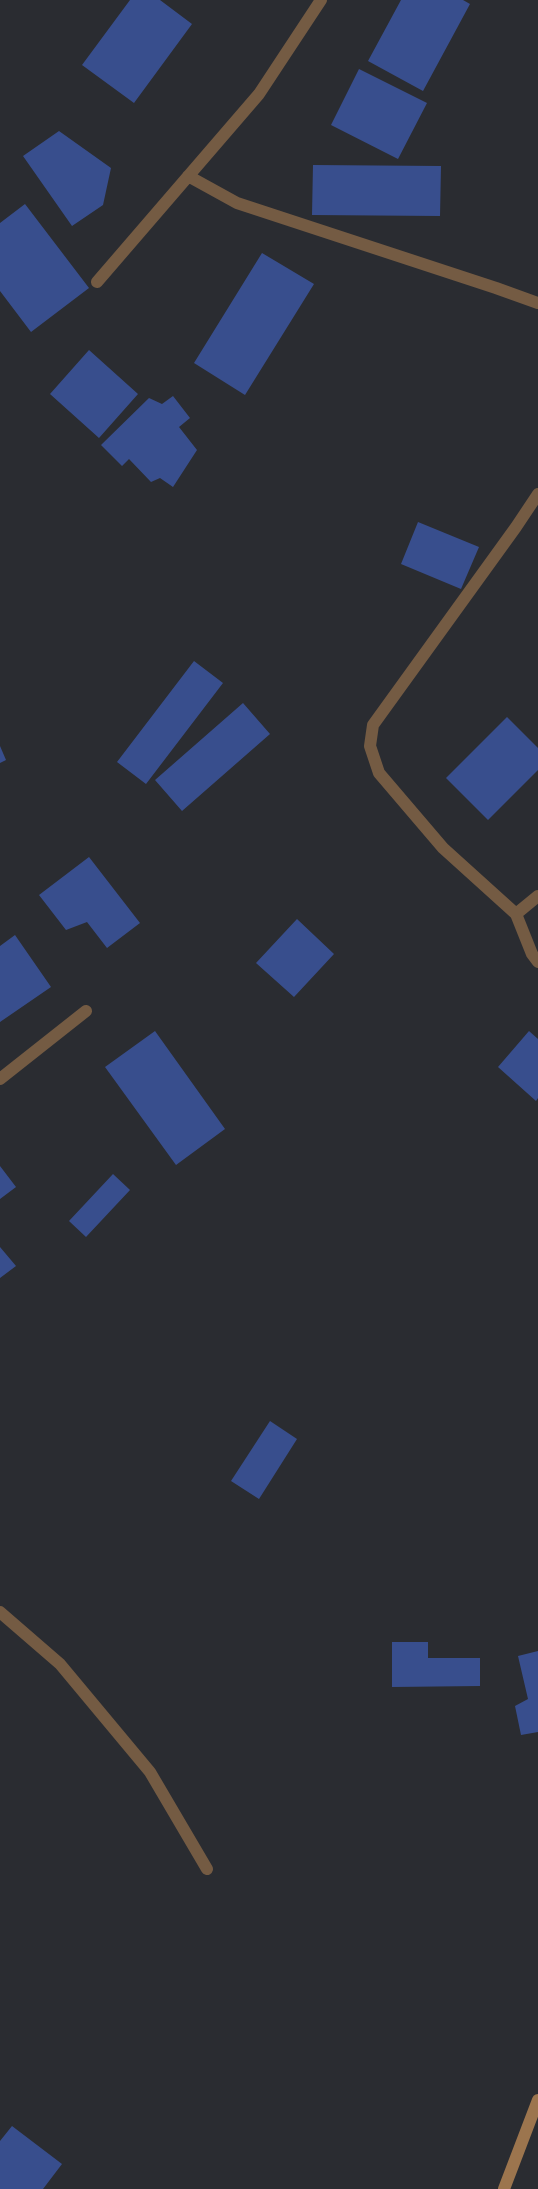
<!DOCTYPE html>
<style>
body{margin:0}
canvas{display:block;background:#2a2c31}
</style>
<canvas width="538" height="2189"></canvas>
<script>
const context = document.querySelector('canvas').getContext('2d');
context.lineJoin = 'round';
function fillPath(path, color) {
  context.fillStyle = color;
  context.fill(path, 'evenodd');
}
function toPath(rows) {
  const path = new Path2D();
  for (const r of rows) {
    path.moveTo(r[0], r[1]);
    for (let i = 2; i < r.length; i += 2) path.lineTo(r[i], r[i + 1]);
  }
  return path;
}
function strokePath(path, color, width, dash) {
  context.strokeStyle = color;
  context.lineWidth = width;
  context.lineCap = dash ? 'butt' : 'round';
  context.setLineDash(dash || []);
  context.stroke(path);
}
const building = toPath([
 [130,0,160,0,192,24,134,103,82,65],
 [401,0,463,0,470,4,423,91,368,61],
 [359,69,427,103,398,159,331,125],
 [59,131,111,168,103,205,72,226,23,156],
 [313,165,441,166,440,216,312,215],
 [25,204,89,288,31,332,0,291,0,223],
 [262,253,314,284,245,395,194,363],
 [89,350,138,394,99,438,50,394],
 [173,396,190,418,179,427,197,450,173,487,160,478,151,482,129,459,122,466,101,445,149,398,162,404],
 [418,522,479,547,461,589,401,564],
 [194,661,223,683,146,784,117,762],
 [243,703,270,734,182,811,155,780],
 [507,717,538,748,538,770,488,820,446,778],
 [0,746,6,760,0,763],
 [89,857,140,923,107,948,87,922,66,930,39,895],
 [297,919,334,954,294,997,256,963],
 [15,935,51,987,0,1022,0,946],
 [155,1031,225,1129,176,1165,105,1067],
 [529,1031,538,1039,538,1098,536,1101,498,1067],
 [0,1166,16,1187,0,1199],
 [113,1174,130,1190,86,1237,69,1221],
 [0,1247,16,1266,0,1278],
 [270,1421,297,1439,259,1499,231,1481],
 [392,1642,428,1642,428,1658,480,1658,480,1686,392,1687],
 [538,1651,538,1732,521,1735,515,1706,528,1699,518,1656],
 [12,2126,62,2164,43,2189,0,2189,0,2141]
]);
const minor = toPath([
 [188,176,237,203,496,288,538,303],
 [97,282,259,94,321,0],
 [538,494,516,527,373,725,370,746,379,773,443,848,516,914,532,954,538,962],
 [516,914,538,896],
 [0,1079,86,1011],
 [0,1612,60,1664,150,1772,207,1869]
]);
const secondary = toPath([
 [504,2189,538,2100]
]);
fillPath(building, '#384e8d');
strokePath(minor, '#745b43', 12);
strokePath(secondary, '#9c754e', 12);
</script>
